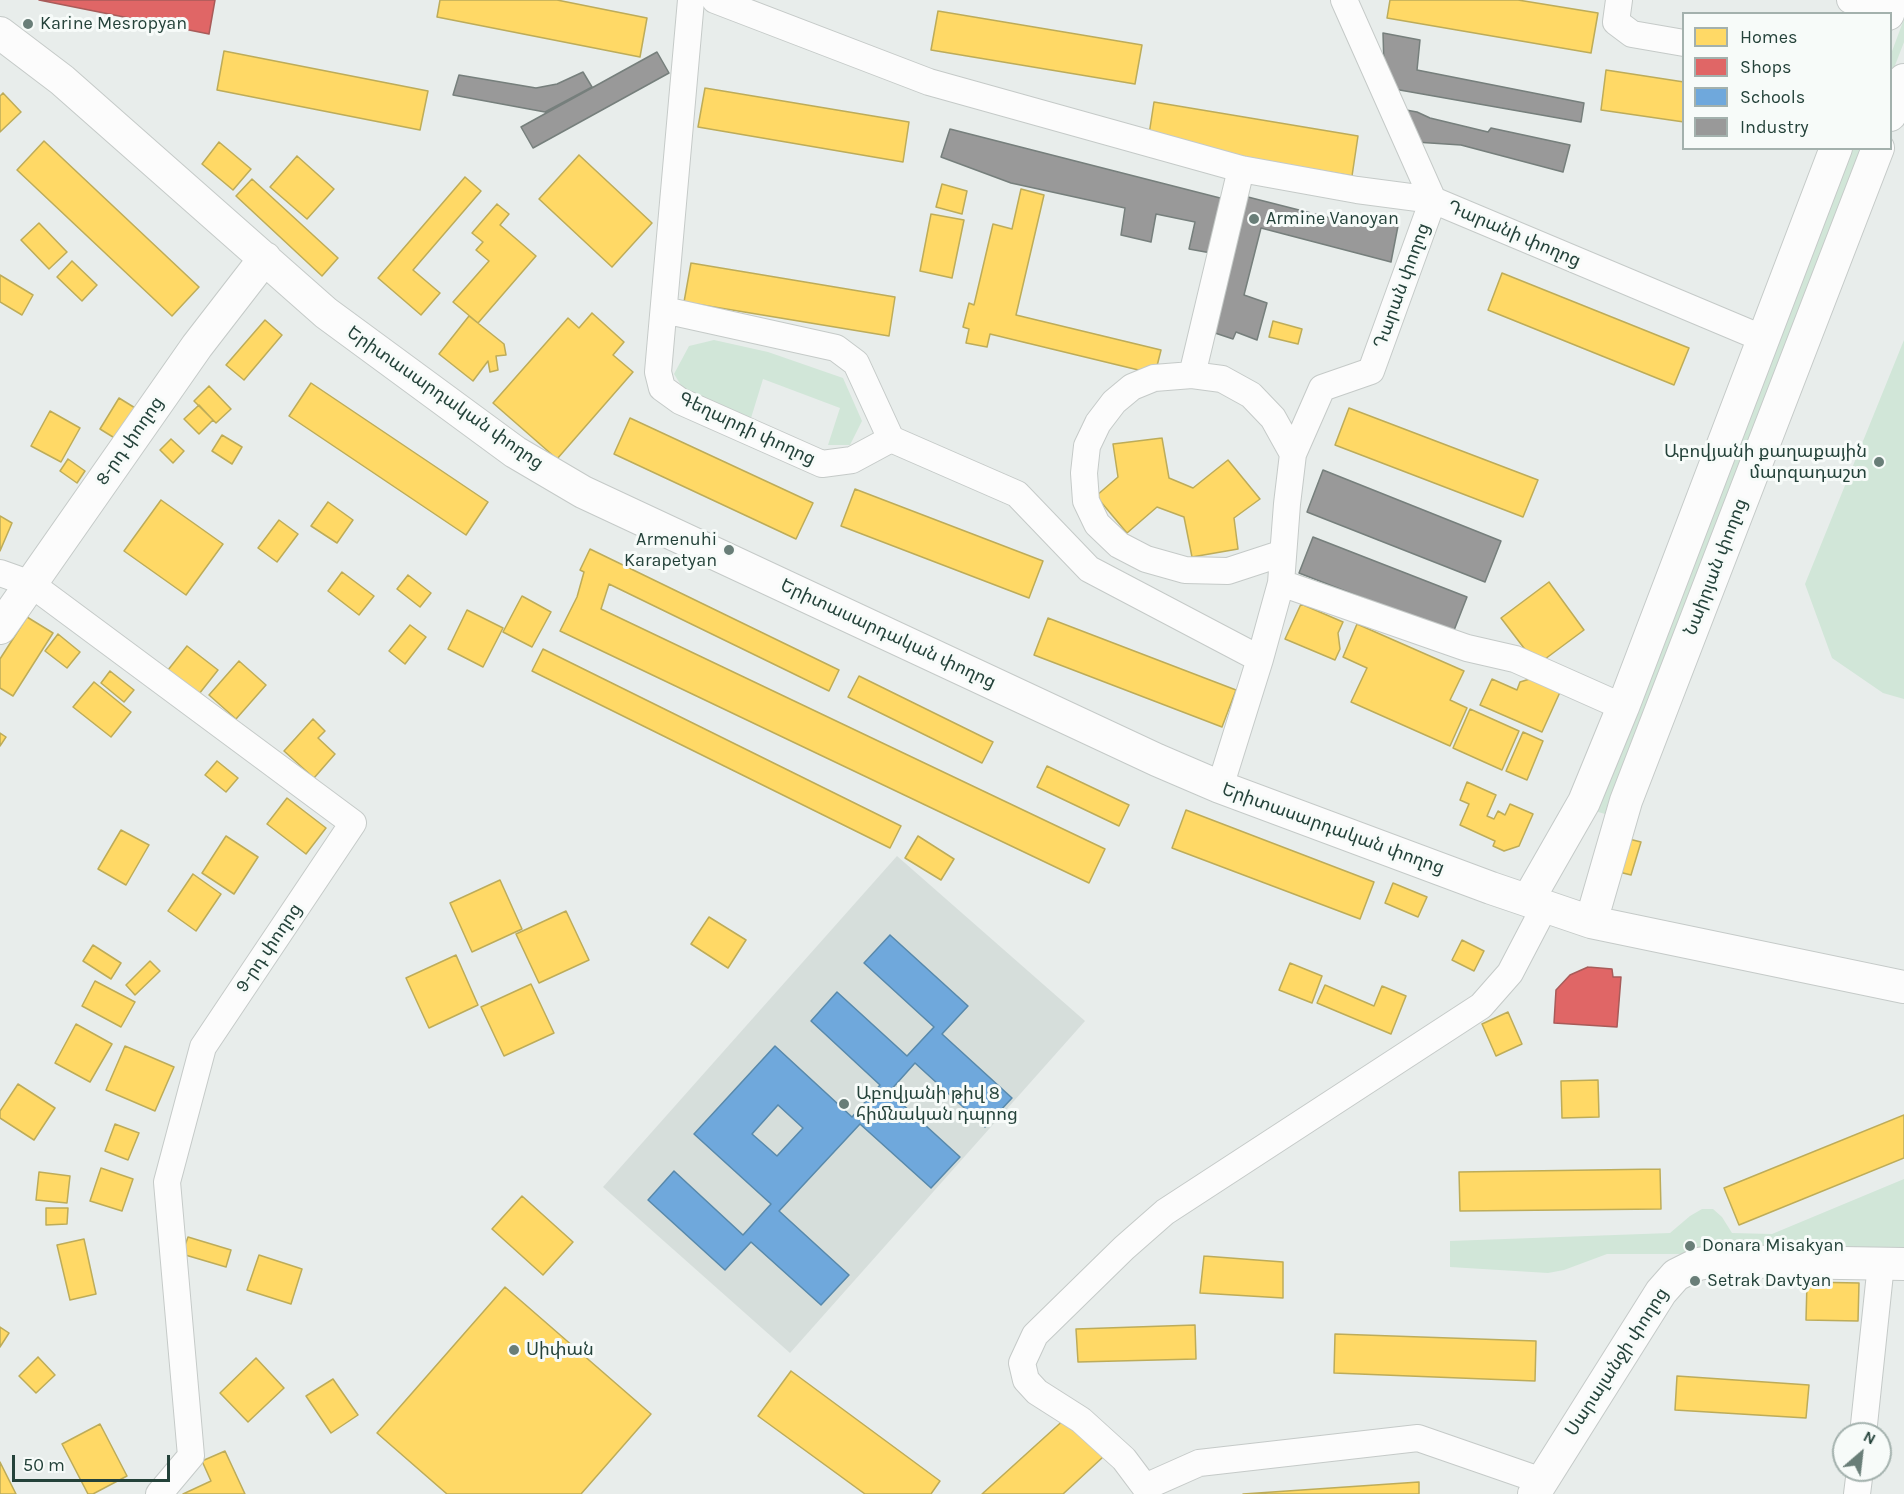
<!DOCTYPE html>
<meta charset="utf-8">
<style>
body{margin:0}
#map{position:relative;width:1904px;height:1494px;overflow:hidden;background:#e8edeb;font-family:Karla,sans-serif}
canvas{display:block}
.legend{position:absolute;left:1682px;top:12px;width:210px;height:138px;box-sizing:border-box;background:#f7fbf9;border:2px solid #a3b1ad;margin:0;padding:8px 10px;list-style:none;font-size:18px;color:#24423a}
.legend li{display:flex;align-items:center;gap:12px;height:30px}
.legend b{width:30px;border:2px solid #a3b1ad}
.north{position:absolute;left:1832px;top:1422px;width:60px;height:60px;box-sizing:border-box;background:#f7fbf9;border:2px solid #a3b1ad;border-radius:50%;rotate:28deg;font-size:16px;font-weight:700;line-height:24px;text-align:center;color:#24423a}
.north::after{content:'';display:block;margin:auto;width:21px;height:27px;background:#697e78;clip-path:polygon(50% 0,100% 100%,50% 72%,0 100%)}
.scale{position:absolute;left:12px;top:1455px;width:158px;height:27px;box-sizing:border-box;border:3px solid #24423a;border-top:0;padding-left:8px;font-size:18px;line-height:21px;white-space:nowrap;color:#24423a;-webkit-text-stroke:4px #f7fbf9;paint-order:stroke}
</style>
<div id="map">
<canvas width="1904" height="1494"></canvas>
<ul class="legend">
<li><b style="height:16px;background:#ffd966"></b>Homes</li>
<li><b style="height:16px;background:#e06666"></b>Shops</li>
<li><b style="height:16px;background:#6fa8dc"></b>Schools</li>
<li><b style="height:16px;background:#999"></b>Industry</li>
</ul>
<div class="north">N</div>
<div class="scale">50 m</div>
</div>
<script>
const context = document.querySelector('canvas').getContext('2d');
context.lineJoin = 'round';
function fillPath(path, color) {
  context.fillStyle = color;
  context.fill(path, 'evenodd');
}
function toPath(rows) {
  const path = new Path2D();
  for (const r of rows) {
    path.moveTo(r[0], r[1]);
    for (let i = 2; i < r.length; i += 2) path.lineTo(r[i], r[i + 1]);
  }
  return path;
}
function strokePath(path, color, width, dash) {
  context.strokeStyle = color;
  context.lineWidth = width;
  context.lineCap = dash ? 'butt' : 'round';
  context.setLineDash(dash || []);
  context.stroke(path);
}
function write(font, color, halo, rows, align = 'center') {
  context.font = font + ' Karla,"Noto Sans Armenian",sans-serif';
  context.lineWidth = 6;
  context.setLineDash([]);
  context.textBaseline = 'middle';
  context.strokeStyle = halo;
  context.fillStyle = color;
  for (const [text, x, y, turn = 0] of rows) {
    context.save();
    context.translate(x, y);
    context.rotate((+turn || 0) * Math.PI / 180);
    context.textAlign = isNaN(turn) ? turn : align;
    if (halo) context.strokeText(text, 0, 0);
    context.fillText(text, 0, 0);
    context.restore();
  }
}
const built = toPath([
 [897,856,1085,1021,790,1353,603,1187]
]);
const green = toPath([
 [1904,19,1904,42,1891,76,1891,54],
 [1853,149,1863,149,1605,814,1595,811],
 [714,340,768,352,843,378,862,421,850,445,828,445,840,408,763,379,751,418,684,390,674,374,689,346],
 [1904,340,1904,699,1883,693,1832,658,1805,584],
 [1904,1179,1904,1254,1607,1254,1564,1270,1548,1273,1450,1267,1450,1241,1670,1233,1690,1216,1702,1209,1713,1209,1722,1217,1732,1233,1772,1234]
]);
const homes = toPath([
 [440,0,557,0,647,18,640,57,437,17,440,0],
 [1390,0,1518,0,1598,13,1591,53,1387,18,1390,0],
 [938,11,1142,45,1135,84,931,50,938,11],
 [224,51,428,91,420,130,217,90,224,51],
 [1606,70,1684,82,1684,122,1601,110,1606,70],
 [705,88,909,122,903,162,698,127,705,88],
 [3,93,21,112,0,132,0,96,3,93],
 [1154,102,1358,136,1352,176,1148,141,1154,102],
 [44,141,199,287,172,316,17,170,44,141],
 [219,142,251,169,233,190,202,164,219,142],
 [579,155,652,223,612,267,539,199,579,155],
 [297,156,334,189,307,219,270,187,297,156],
 [465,177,481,191,413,270,440,293,421,315,378,278,465,177],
 [252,179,338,258,322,276,236,196,252,179],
 [942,184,967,191,962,214,936,207,942,184],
 [1021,189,1044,195,1016,315,1161,350,1155,374,990,334,987,347,966,343,969,329,963,327,969,303,974,305,993,224,1012,229,1021,189],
 [497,204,509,214,500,225,536,256,478,323,453,302,489,261,476,250,483,242,472,233,497,204],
 [931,214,964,220,952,278,920,271,931,214],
 [39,223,67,252,49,269,21,240,39,223],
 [72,261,97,285,82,301,57,277,72,261],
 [691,263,895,297,889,336,684,302,691,263],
 [1502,273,1689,348,1674,385,1488,310,1502,273],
 [0,275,33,295,22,315,0,302,0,275],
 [592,313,624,342,613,355,633,372,557,459,493,403,568,318,579,328,592,313],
 [469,316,504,344,506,355,496,356,498,370,490,372,488,361,473,381,439,354,469,316],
 [265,320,282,335,244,380,226,365,265,320],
 [1273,321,1302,329,1298,344,1269,337,1273,321],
 [311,383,488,502,466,535,289,416,311,383],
 [209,386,231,409,216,423,194,401,209,386],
 [119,398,140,411,121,442,100,429,119,398],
 [199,405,213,420,199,434,184,419,199,405],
 [1349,408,1538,480,1523,517,1335,445,1349,408],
 [50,411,80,428,61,462,31,446,50,411],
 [630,418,813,503,796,539,614,454,630,418],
 [222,435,242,447,232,464,212,451,222,435],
 [1162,438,1169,478,1193,488,1228,460,1260,499,1234,518,1238,549,1192,557,1184,517,1157,507,1127,533,1096,496,1118,477,1113,444,1162,438],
 [171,439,184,451,173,463,160,450,171,439],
 [68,459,85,471,77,483,60,471,68,459],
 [855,489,1043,561,1029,598,841,526,855,489],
 [161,500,223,544,186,595,124,551,161,500],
 [328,502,353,520,337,543,311,526,328,502],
 [0,516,12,523,0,551,0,516],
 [279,520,298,534,277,562,258,548,279,520],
 [590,549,839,670,829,691,609,584,601,609,1105,849,1089,883,560,631,577,597,584,572,580,570,590,549],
 [342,572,374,596,359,615,328,591,342,572],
 [408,575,431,593,420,607,397,589,408,575],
 [1549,582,1584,630,1537,665,1501,618,1549,582],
 [522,596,551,612,532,647,503,632,522,596],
 [1301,604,1343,622,1338,633,1340,649,1335,660,1285,639,1301,604],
 [467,610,503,628,483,667,448,649,467,610],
 [27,617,53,633,13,696,0,688,0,659,27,617],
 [1048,618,1236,690,1222,727,1034,655,1048,618],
 [1357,624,1464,671,1450,700,1467,708,1450,746,1351,702,1367,668,1343,657,1357,624],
 [410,625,426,637,405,664,389,651,410,625],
 [58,634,80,652,67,668,45,651,58,634],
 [187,646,218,670,199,694,168,670,187,646],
 [543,649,901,826,890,848,532,671,543,649],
 [239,661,266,685,236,719,209,695,239,661],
 [110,671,134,690,124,702,101,683,110,671],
 [859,676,993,742,982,763,848,697,859,676],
 [1533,678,1561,690,1542,732,1480,705,1492,679,1517,690,1520,682,1533,678],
 [94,682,131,712,111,737,73,707,94,682],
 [1470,709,1519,731,1502,770,1453,748,1470,709],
 [313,719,325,731,318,738,335,754,314,778,284,751,313,719],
 [1523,732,1543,741,1527,780,1506,771,1523,732],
 [0,733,6,737,0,746,0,733],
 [217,761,238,778,226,792,205,775,217,761],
 [1047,766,1129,805,1119,826,1037,787,1047,766],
 [1467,782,1496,795,1487,816,1494,819,1498,811,1505,815,1510,804,1533,814,1519,846,1504,851,1493,846,1495,841,1460,825,1469,804,1460,800,1467,782],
 [287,798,326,828,306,854,267,824,287,798],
 [1186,810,1374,882,1360,919,1172,848,1186,810],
 [121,830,149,845,126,885,98,869,121,830],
 [226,836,258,857,234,894,202,873,226,836],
 [918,836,954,859,941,880,905,858,918,836],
 [1625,838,1641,842,1631,875,1615,871,1625,838],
 [193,874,221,894,196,931,168,911,193,874],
 [500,880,522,929,472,952,450,903,500,880],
 [1393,883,1427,897,1418,917,1385,903,1393,883],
 [566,911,589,960,539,983,516,934,566,911],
 [709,917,746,940,728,968,691,944,709,917],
 [1462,940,1484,951,1474,971,1452,960,1462,940],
 [93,945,121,963,111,979,83,961,93,945],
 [456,955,478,1005,429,1028,406,978,456,955],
 [150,961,160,971,135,995,126,985,150,961],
 [1290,963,1322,976,1312,1003,1279,990,1290,963],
 [95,981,135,1002,121,1027,82,1006,95,981],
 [531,984,554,1033,504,1056,481,1007,531,984],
 [1325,985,1374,1006,1382,986,1406,996,1391,1034,1317,1003,1325,985],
 [1508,1012,1522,1044,1496,1056,1482,1024,1508,1012],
 [76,1024,112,1044,90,1082,55,1063,76,1024],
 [125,1046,174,1067,155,1111,106,1090,125,1046],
 [1598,1080,1599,1117,1562,1118,1561,1081,1598,1080],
 [18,1084,55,1108,34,1140,0,1118,0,1111,18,1084],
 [1904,1115,1904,1158,1739,1225,1724,1188,1904,1115],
 [115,1124,139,1133,128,1160,105,1151,115,1124],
 [101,1168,133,1179,122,1211,90,1201,101,1168],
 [1660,1169,1661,1209,1460,1211,1459,1172,1660,1169],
 [39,1172,70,1176,67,1203,36,1200,39,1172],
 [522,1196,573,1242,543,1275,492,1229,522,1196],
 [46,1208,68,1208,67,1224,46,1225,46,1208],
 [188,1237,231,1250,226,1267,182,1254,188,1237],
 [84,1239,96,1294,70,1300,57,1245,84,1239],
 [259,1255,302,1269,291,1304,247,1290,259,1255],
 [1204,1256,1283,1262,1283,1298,1200,1293,1204,1256],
 [1807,1282,1859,1283,1858,1321,1806,1320,1807,1282],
 [505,1287,651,1414,581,1494,447,1494,377,1433,505,1287],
 [1195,1325,1196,1359,1078,1362,1076,1329,1195,1325],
 [0,1327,9,1333,0,1347,0,1327],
 [1335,1334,1536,1341,1535,1381,1334,1373,1335,1334],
 [38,1357,55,1375,36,1393,19,1376,38,1357],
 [256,1358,284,1388,248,1422,220,1393,256,1358],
 [791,1371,940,1481,931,1494,865,1494,758,1416,791,1371],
 [1677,1376,1809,1385,1806,1418,1675,1410,1677,1376],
 [333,1379,358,1415,331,1433,306,1396,333,1379],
 [1067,1417,1103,1457,1063,1494,982,1494,1067,1417],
 [100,1424,127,1476,93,1494,88,1494,62,1444,100,1424],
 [225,1451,245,1494,183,1494,211,1481,202,1461,225,1451],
 [0,1462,16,1494,0,1494,0,1462],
 [1419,1482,1419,1494,1243,1494,1419,1482]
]);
const shops = toPath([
 [39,0,215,0,209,34,39,0],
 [1588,967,1612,969,1613,977,1621,977,1617,1027,1554,1023,1556,990,1570,975,1588,967]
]);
const schools = toPath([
 [890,935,968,1006,942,1034,1012,1098,985,1127,915,1063,889,1092,960,1157,931,1188,860,1124,779,1211,849,1275,821,1305,751,1242,725,1270,648,1200,674,1171,743,1235,771,1204,694,1134,775,1046,852,1117,880,1085,811,1021,837,992,907,1056,934,1027,864,963,890,935],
 [778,1105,803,1128,777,1156,752,1134,778,1105]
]);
const industry = toPath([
 [1383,33,1420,40,1417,70,1584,103,1581,122,1394,89,1384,67,1383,33],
 [657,52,669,73,533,148,521,127,657,52],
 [583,72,592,87,545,112,453,95,459,75,536,88,557,84,583,72],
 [1406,110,1417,112,1430,118,1488,132,1491,128,1570,145,1563,172,1461,145,1415,142,1406,110],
 [950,129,1224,199,1211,253,1189,249,1195,222,1156,214,1151,242,1121,235,1125,208,1011,183,941,157,950,129],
 [1244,196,1350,223,1352,213,1398,226,1391,262,1261,228,1244,295,1267,303,1257,340,1236,332,1233,339,1212,332,1244,196],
 [1323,470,1501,541,1485,582,1307,512,1323,470],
 [1313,537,1467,597,1453,633,1299,573,1313,537]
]);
const minor = toPath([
 [691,0,658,372,662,388,680,401,822,464,852,460,891,439,1017,494,1089,569,1260,659],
 [715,0,929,82,1241,169,1357,190,1433,200,1371,371,1322,388,1293,454,1287,504,1281,583,1260,659,1220,787],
 [1344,0,1433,200,1764,339],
 [1619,0,1616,22,1632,34,1684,43],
 [1850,0,1890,7],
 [664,310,836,348,856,363,891,439],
 [1192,375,1241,169],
 [1283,553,1228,571,1185,570,1146,559,1119,545,1097,524,1086,501,1084,473,1087,446,1098,423,1114,402,1132,387,1154,378,1192,375,1222,379,1251,395,1273,418,1293,454],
 [0,573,31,584,353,823,203,1047,167,1182,191,1456,159,1494],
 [1281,583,1467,648,1515,659,1623,707],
 [1863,1434,1881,1264],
 [1542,1481,1418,1438,1199,1463,1145,1487,1124,1459,1081,1420,1037,1392,1026,1380,1022,1363,1035,1335,1124,1248,1165,1212,1481,1006,1510,973,1545,906],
 [1857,1494,1860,1470]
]);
const tertiary = toPath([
 [1888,14,1893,0],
 [0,33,62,80,326,313,515,452,583,492,1157,760,1220,787,1491,888,1591,922,1904,987],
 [1890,115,1904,80],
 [0,628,197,346,265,258],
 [1528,900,1584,802,1623,707,1836,148],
 [1591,922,1626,801,1878,148],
 [1534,1494,1661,1292,1676,1275,1698,1264,1717,1261,1904,1264]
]);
const markers = [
 [28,24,6,"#697e78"],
 [1254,219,6,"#697e78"],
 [1879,462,6,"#697e78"],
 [729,550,6,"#697e78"],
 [844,1104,6,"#697e78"],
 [1690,1246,6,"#697e78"],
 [1695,1281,6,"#697e78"],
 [514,1350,6,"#697e78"]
];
const poiNames = [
 ["Karine Mesropyan",40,24],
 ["Armine Vanoyan",1266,219],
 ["Աբովյանի քաղաքային",1867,452,"right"],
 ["մարզադաշտ",1867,473,"right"],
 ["Armenuhi",717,540,"right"],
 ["Karapetyan",717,561,"right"],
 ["Աբովյանի թիվ 8",856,1094],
 ["հիմնական դպրոց",856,1115],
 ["Donara Misakyan",1702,1246],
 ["Setrak Davtyan",1707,1281],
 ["Սիփան",526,1350]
];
const streetNames = [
 ["Դարանի փողոց",1514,234,23],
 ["Դարան փողոց",1402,286,-70],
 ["Երիտասարդական փողոց",445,398,35],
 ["Գեղարդի փողոց",747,429,25],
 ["8-րդ փողոց",130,441,-55],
 ["Նաիրյան փողոց",1716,567,-69],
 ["Երիտասարդական փողոց",888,634,25],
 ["Երիտասարդական փողոց",1333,829,20],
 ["9-րդ փողոց",269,948,-56],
 ["Սարալանջի փողոց",1617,1362,-57]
];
fillPath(built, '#d6dedb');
fillPath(green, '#d1e6d8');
fillPath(homes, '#ffd966');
strokePath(homes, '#bdac59', 1.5);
fillPath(shops, '#e06666');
strokePath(shops, '#a85b59', 1.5);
fillPath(schools, '#6fa8dc');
strokePath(schools, '#5889ab', 1.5);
fillPath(industry, '#999');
strokePath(industry, '#767f7c', 1.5);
strokePath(minor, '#c5cac8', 28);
strokePath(tertiary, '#c5cac8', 34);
strokePath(minor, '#fcfcfc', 26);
strokePath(tertiary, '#fcfcfc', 32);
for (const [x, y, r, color] of markers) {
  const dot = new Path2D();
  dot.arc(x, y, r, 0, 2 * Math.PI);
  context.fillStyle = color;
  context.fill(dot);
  strokePath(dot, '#f7fbf9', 2);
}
write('18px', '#24423a', '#f7fbf9', poiNames, 'left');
write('18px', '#24423a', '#f7fbf9', streetNames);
</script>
